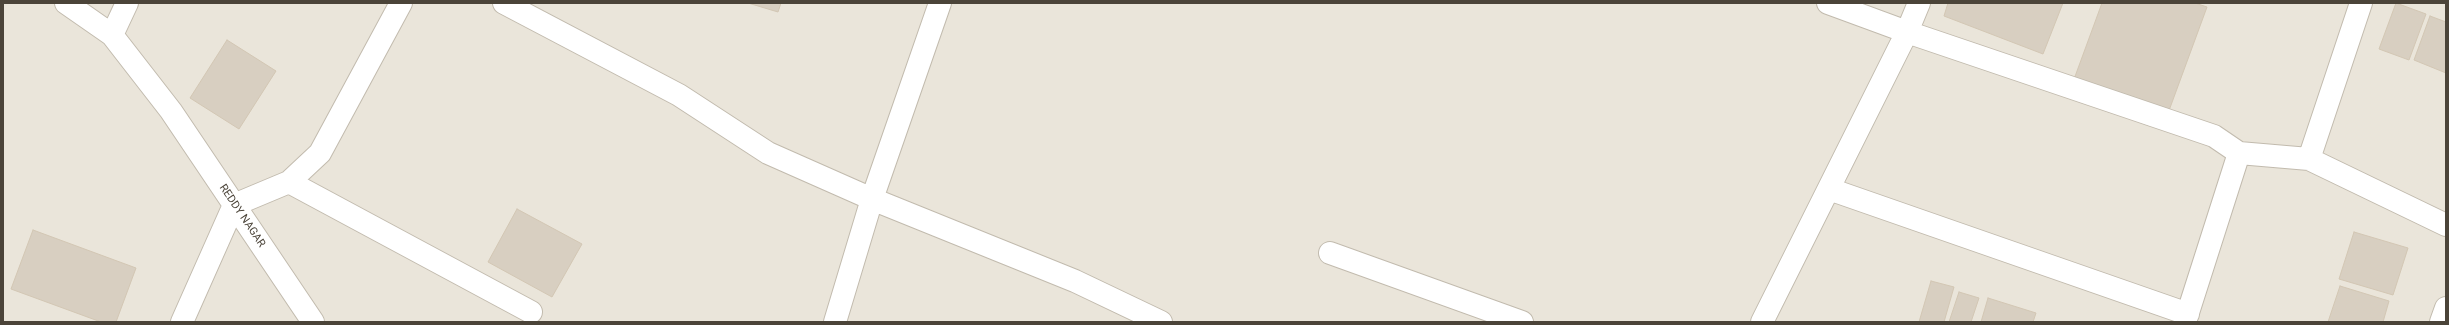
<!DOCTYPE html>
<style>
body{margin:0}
#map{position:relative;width:2449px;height:325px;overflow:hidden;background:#f6f3ec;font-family:Roboto,sans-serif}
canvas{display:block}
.frame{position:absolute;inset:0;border:4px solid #4b4439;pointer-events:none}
</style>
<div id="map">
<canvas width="2449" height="325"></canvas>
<div class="frame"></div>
</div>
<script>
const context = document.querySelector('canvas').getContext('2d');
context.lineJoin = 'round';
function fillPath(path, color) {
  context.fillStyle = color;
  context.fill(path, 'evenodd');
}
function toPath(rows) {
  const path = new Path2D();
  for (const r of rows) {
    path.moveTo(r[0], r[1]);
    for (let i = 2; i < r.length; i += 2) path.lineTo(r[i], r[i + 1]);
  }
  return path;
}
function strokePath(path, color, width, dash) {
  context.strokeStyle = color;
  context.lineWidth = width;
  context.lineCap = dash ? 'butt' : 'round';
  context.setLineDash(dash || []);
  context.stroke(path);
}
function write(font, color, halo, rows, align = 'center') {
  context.font = font + ' Roboto,sans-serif';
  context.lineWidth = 3.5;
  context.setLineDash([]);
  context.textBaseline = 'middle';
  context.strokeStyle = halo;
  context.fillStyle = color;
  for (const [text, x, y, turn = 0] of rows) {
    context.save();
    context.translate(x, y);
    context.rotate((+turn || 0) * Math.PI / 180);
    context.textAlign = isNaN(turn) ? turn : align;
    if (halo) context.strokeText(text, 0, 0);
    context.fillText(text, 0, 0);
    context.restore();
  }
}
const residential = toPath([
 [3,3,2446,3,2446,322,3,322]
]);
const building = toPath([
 [748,3,781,3,778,12,748,3],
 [1948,3,2063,3,2043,54,1944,16,1948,3],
 [2102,3,2195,3,2207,7,2167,116,2073,82,2102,3],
 [2396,3,2426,14,2409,60,2379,49,2396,3],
 [2430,16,2446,22,2446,73,2414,60,2430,16],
 [227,40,276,71,239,129,190,98,227,40],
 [517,209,582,244,552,297,488,262,517,209],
 [33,230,136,268,116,322,101,322,11,289,33,230],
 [2354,232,2408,248,2393,295,2339,279,2354,232],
 [1931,281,1954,287,1944,322,1919,322,1931,281],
 [2340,286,2389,301,2383,322,2328,322,2340,286],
 [1959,292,1979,298,1971,322,1949,322,1959,292],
 [1988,298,2036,313,2033,322,1981,322,1988,298]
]);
const street = toPath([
 [66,3,112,35,171,111,313,322],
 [504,3,679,95,768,153,872,199,1075,281,1161,322],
 [1828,3,1907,32,2214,136,2239,153,2309,159,2446,225],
 [112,35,127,3],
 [2309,159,2361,3],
 [289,182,531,312],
 [1829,189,2188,314],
 [1330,253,1522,322],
 [182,322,234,205,289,182,320,153,401,3],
 [835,322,872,199,940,3],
 [1762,322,1907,32,1919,3],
 [2185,322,2239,153],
 [2441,322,2446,308]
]);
const streetNames = [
 ["REDDY NAGAR",242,216,56]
];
fillPath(residential, '#eae5da');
fillPath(building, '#d8cfc1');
strokePath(building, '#d3c7b4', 1);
strokePath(street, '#c2bbae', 24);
strokePath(street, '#fff', 22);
write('11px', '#4b4439', '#fff', streetNames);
</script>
